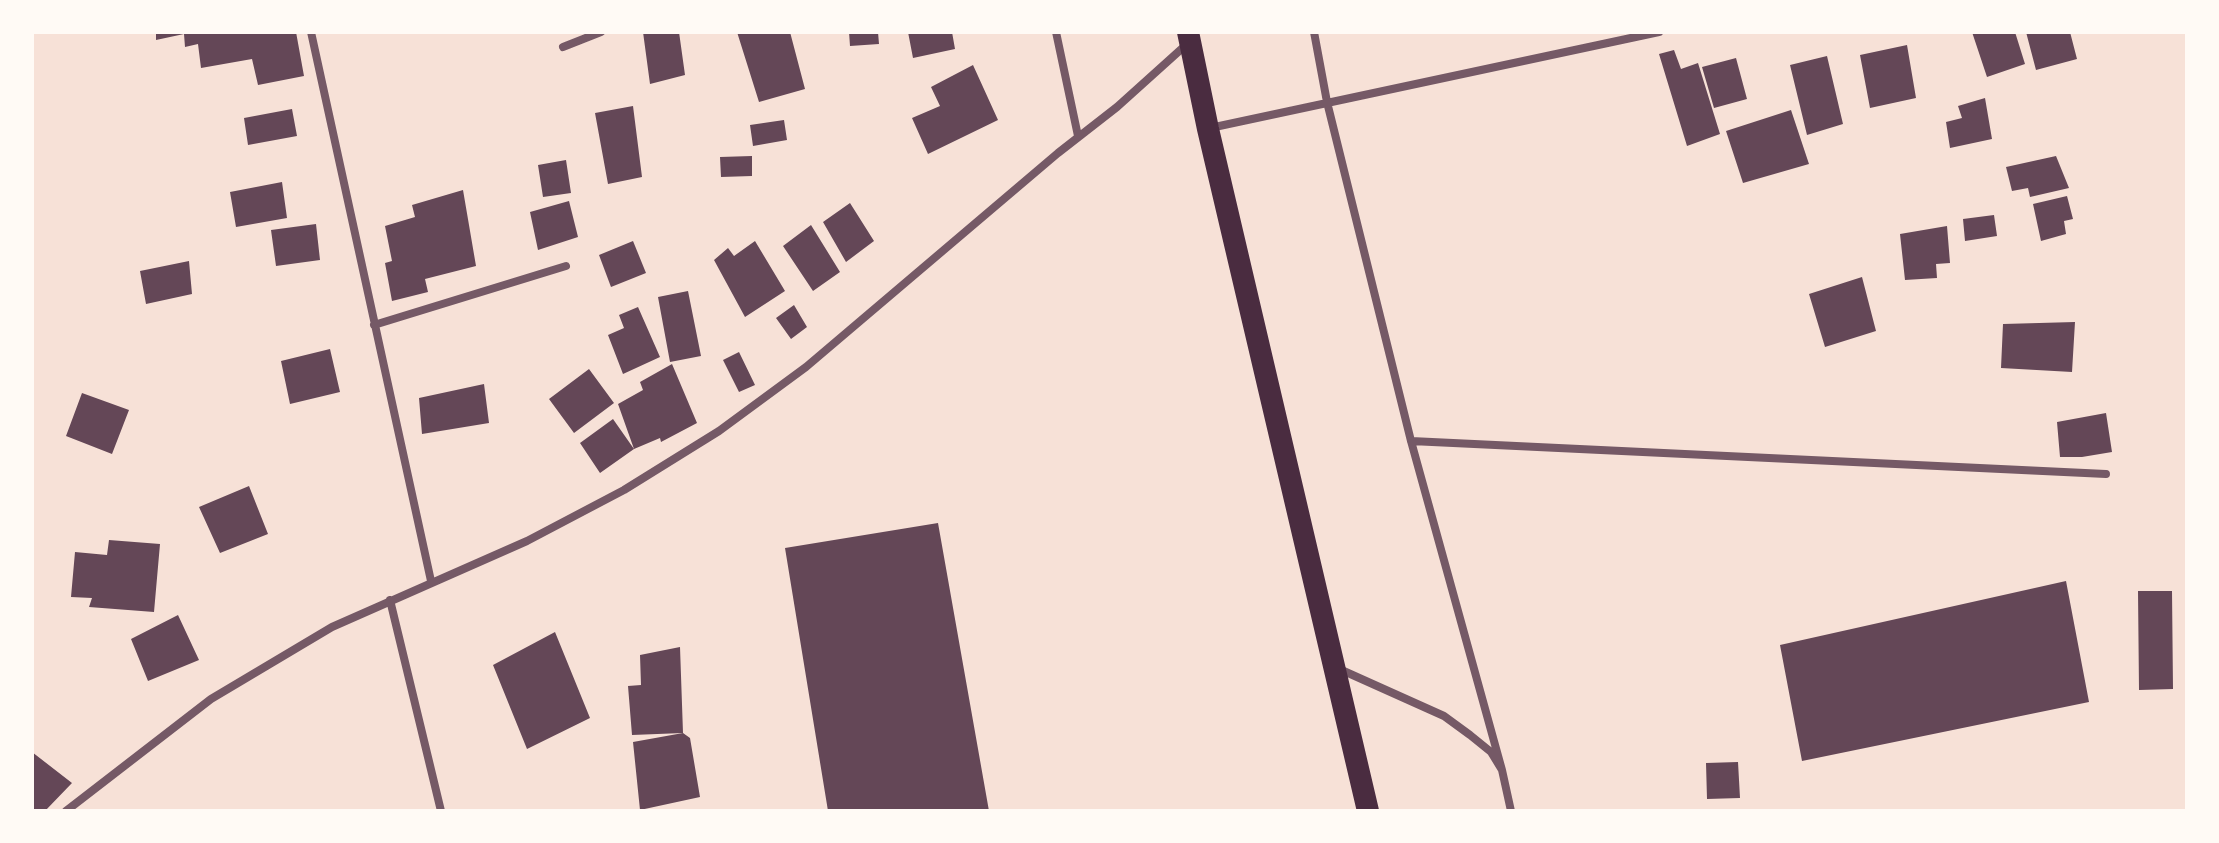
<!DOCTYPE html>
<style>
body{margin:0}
#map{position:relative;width:2219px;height:843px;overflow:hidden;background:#f7e1d7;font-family:"IBM Plex Sans",sans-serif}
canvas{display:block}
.frame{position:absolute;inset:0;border:34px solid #fffaf5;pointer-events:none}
</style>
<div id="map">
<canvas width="2219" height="843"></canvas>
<div class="frame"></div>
</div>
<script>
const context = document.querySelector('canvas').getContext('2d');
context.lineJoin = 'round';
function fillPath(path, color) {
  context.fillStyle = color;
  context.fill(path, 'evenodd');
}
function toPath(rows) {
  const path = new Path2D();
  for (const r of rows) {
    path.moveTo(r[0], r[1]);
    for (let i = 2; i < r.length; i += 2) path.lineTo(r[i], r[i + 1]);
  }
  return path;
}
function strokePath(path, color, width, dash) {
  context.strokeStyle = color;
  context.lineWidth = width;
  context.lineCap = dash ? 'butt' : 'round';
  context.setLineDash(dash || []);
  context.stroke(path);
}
const building = toPath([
 [156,32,296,32,304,76,258,85,252,59,201,68,198,44,185,47,184,34,156,40],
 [643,32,679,32,685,75,650,84],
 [737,32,790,32,805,89,759,102],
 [849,32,878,32,879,44,850,46],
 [908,32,952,32,955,49,913,58],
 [1972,32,2015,32,2025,64,1987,77],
 [2026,32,2070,32,2077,59,2036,70],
 [1907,45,1916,98,1870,108,1860,55],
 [1674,50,1681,69,1698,63,1720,134,1687,146,1659,54],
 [1827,56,1843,124,1807,135,1790,65],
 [1736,58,1747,99,1714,108,1702,67],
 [973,65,998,120,928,154,912,118,940,106,931,87],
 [1985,98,1992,139,1950,148,1946,122,1962,118,1958,106],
 [633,106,642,177,608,184,595,113],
 [292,109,297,136,248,145,244,118],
 [1791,110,1809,164,1743,183,1726,131],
 [784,120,787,140,753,146,750,125],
 [752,156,752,176,721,177,720,157],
 [2056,156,2069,188,2030,197,2028,188,2012,191,2006,167],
 [566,160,571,193,543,197,538,165],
 [282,182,287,218,236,227,230,192],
 [463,190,476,266,425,279,428,292,392,301,385,263,392,261,385,226,415,217,412,205],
 [2067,196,2073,219,2064,221,2066,234,2041,241,2033,204],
 [569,201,578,237,538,250,530,212],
 [850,203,874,241,846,262,823,222],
 [1994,215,1997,236,1965,241,1963,219],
 [316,224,320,260,276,266,271,230],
 [811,225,840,272,813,291,783,246],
 [1947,226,1950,263,1936,264,1937,278,1905,280,1900,234],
 [633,241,646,273,611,287,599,255],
 [755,241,785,291,745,317,714,260,728,248,734,256],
 [189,261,192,294,146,304,140,271],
 [1862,277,1876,331,1825,347,1809,294],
 [688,291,701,356,670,362,658,297],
 [794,305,807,327,791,339,776,318],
 [638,307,660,357,623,374,608,335,624,328,619,315],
 [2075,322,2072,372,2001,368,2003,324],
 [330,349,340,392,290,404,281,361],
 [739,352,755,385,739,392,723,360],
 [672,364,697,423,661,442,660,438,634,449,618,404,643,390,640,382],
 [589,369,614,403,574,433,549,399],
 [484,384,489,423,422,434,419,398],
 [82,393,129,410,112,454,66,436],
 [2106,413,2112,452,2082,457,2060,457,2057,422],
 [613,419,634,449,600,473,580,443],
 [249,486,268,534,220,553,199,507],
 [938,523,989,811,828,811,785,548],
 [109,540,160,544,154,612,89,607,92,598,71,597,75,552,107,555],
 [2066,581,2089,702,1802,761,1780,645],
 [2138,591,2172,591,2173,689,2139,690],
 [178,615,199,660,148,681,131,639],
 [555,632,590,718,527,749,493,665],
 [680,647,683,733,690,738,700,797,640,810,633,742,683,733,632,735,628,686,641,685,640,655],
 [32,752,72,783,45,811,32,811],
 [1738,762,1740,798,1707,799,1706,763]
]);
const minor = toPath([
 [311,32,431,581],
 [1056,32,1078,136],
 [1314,32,1327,102,1411,441,1502,770],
 [563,47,601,32],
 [1210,128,1659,32],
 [374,325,566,266],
 [1411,441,2106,474],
 [390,600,441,811],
 [1337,668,1444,716,1470,735,1491,752,1502,770,1511,811],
 [66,811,211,699,332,627,527,541,624,490,719,431,806,367,1058,153,1117,107,1187,44]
]);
const trunk = toPath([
 [1188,32,1208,129,1368,811]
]);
fillPath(building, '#644757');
strokePath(minor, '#755966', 8);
strokePath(trunk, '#4a2c40', 22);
</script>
